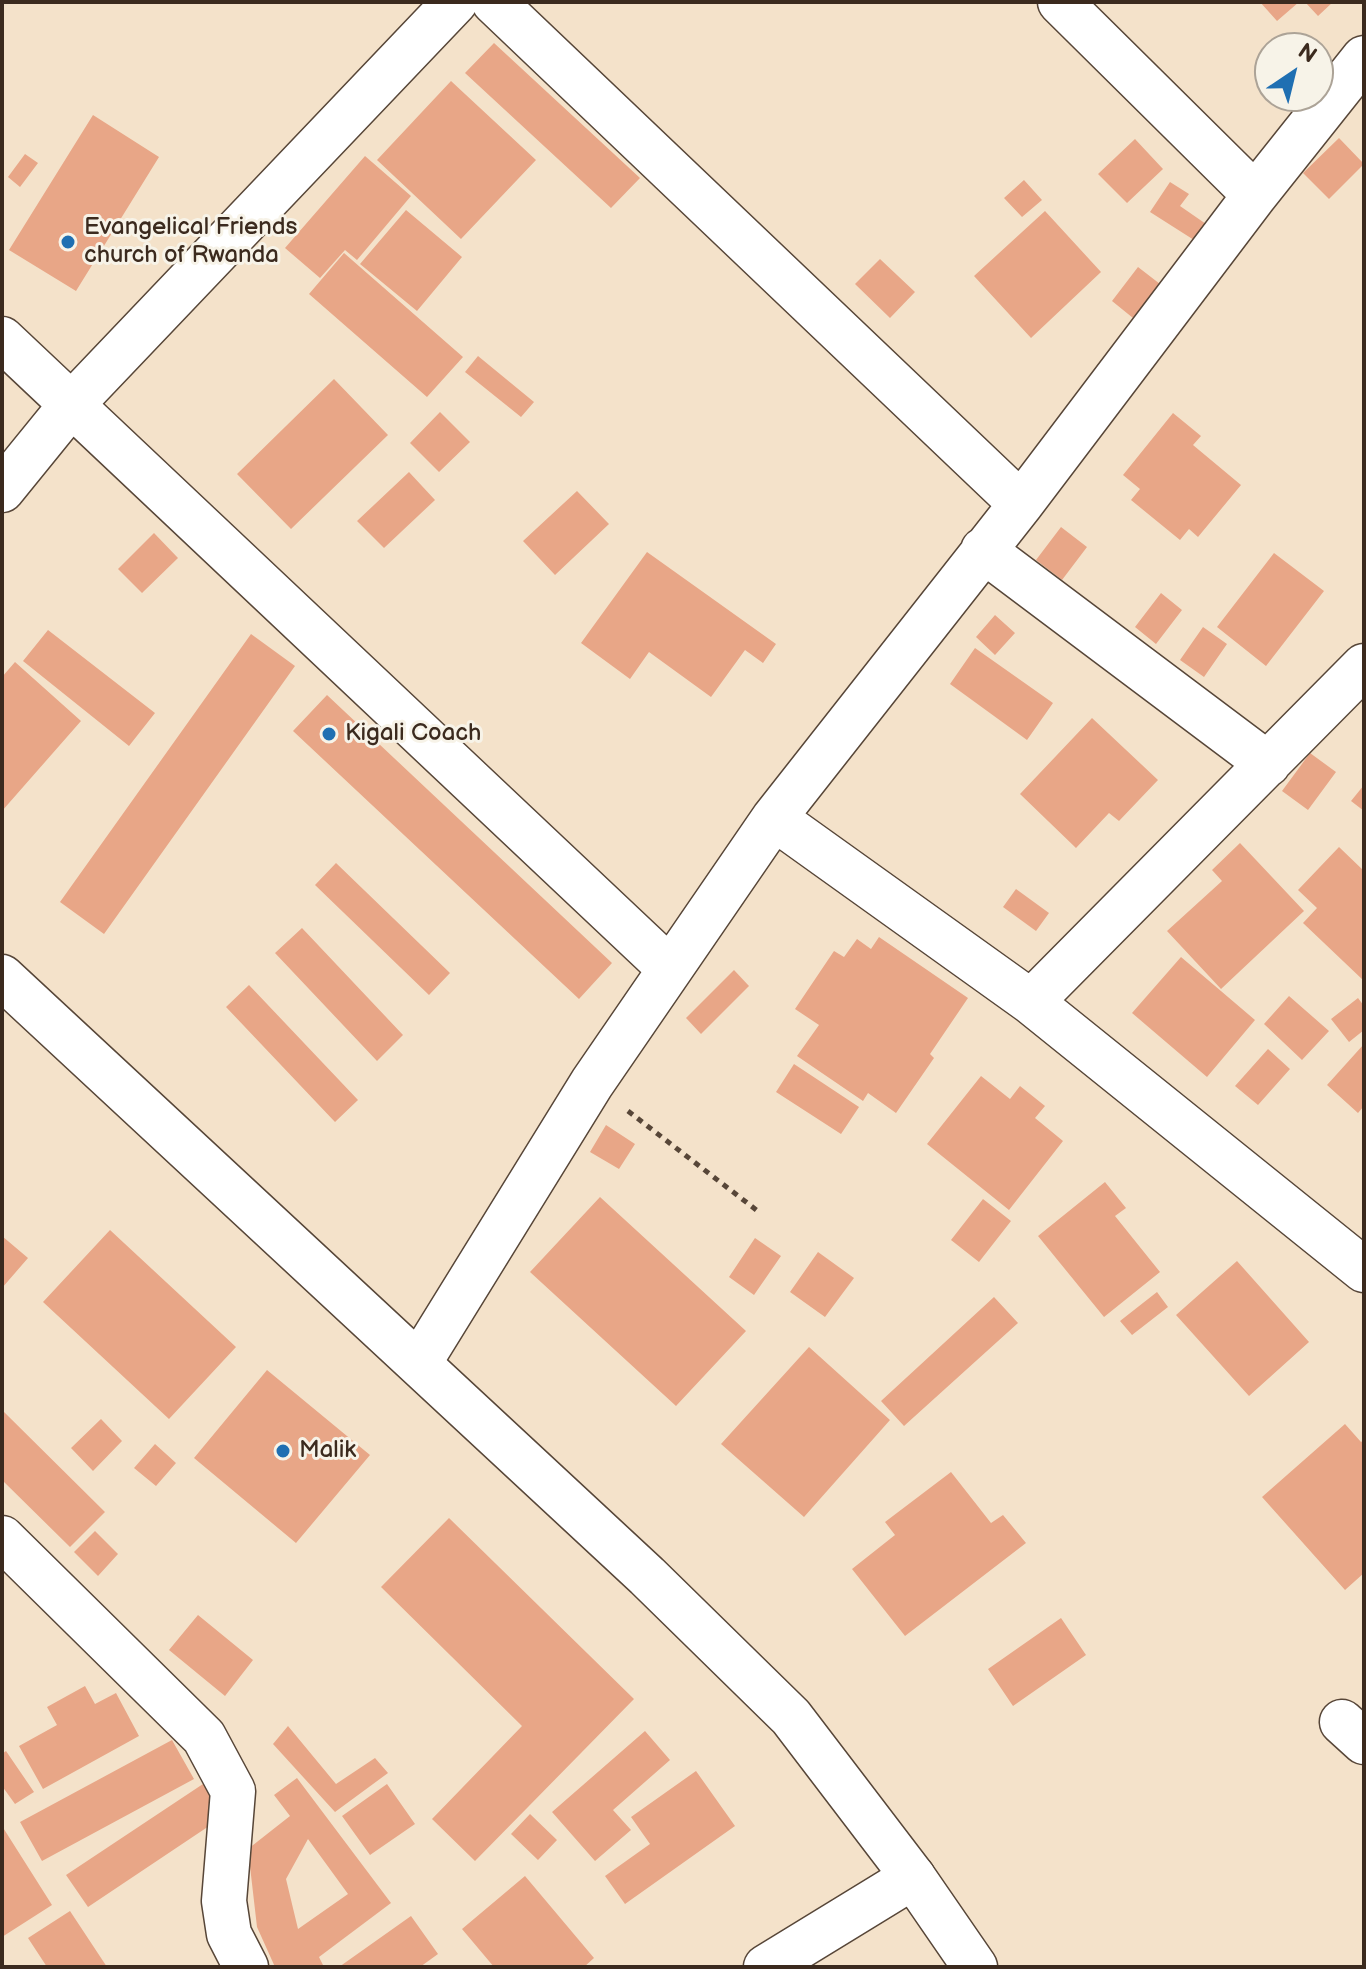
<!DOCTYPE html>
<style>
body{margin:0}
#map{position:relative;width:1366px;height:1969px;overflow:hidden;background:#f4e2ca;font-family:"Balsamiq Sans",sans-serif}
canvas{display:block}
.frame{position:absolute;inset:0;border:4px solid #3b2a1e;pointer-events:none}
.north{position:absolute;left:1254px;top:32px;width:80px;height:80px;box-sizing:border-box;background:#f7f3e8;border:2px solid #aca397;border-radius:50%;rotate:35deg;font-size:22px;font-weight:700;line-height:32px;text-align:center;color:#3b2a1e}
.north::after{content:'';display:block;margin:auto;width:28px;height:36px;background:#1f6fb2;clip-path:polygon(50% 0,100% 100%,50% 72%,0 100%)}
</style>
<div id="map">
<canvas width="1366" height="1969"></canvas>
<div class="frame"></div>
<div class="north">N</div>
</div>
<script>
const context = document.querySelector('canvas').getContext('2d');
context.lineJoin = 'round';
function fillPath(path, color) {
  context.fillStyle = color;
  context.fill(path, 'evenodd');
}
function toPath(rows) {
  const path = new Path2D();
  for (const r of rows) {
    path.moveTo(r[0], r[1]);
    for (let i = 2; i < r.length; i += 2) path.lineTo(r[i], r[i + 1]);
  }
  return path;
}
function strokePath(path, color, width, dash) {
  context.strokeStyle = color;
  context.lineWidth = width;
  context.lineCap = dash ? 'butt' : 'round';
  context.setLineDash(dash || []);
  context.stroke(path);
}
function write(font, color, halo, rows, align = 'center') {
  context.font = font + ' "Balsamiq Sans",sans-serif';
  context.lineWidth = 6;
  context.setLineDash([]);
  context.textBaseline = 'middle';
  context.strokeStyle = halo;
  context.fillStyle = color;
  for (const [text, x, y, turn = 0] of rows) {
    context.save();
    context.translate(x, y);
    context.rotate((+turn || 0) * Math.PI / 180);
    context.textAlign = isNaN(turn) ? turn : align;
    if (halo) context.strokeText(text, 0, 0);
    context.fillText(text, 0, 0);
    context.restore();
  }
}
const building = toPath([
 [1260,2,1299,2,1277,21],
 [1305,2,1333,2,1318,16],
 [494,43,640,178,611,208,465,73],
 [451,81,536,160,461,239,377,160],
 [93,115,159,157,76,291,9,250],
 [1339,138,1364,164,1329,199,1303,173],
 [1135,139,1163,169,1127,203,1098,174],
 [25,154,38,163,20,187,8,177],
 [365,156,411,196,357,260,345,250,320,278,285,248],
 [1024,180,1042,200,1022,217,1004,198],
 [1170,182,1189,194,1180,206,1206,224,1194,240,1150,212],
 [406,210,462,257,417,311,360,264],
 [1045,211,1101,272,1031,338,974,276],
 [344,253,463,357,427,397,309,294],
 [880,259,915,292,890,318,855,284],
 [1138,267,1160,284,1133,318,1112,301],
 [478,356,534,402,521,417,465,372],
 [334,379,388,435,291,529,237,474],
 [440,412,470,442,439,472,410,443],
 [1173,413,1201,436,1193,445,1241,485,1198,537,1189,529,1180,540,1131,500,1140,489,1123,475],
 [409,472,435,500,384,548,357,521],
 [577,491,609,524,555,575,523,541],
 [1061,527,1087,547,1062,580,1036,560],
 [154,533,178,558,142,593,118,569],
 [647,552,776,644,763,663,745,650,711,697,649,652,630,679,581,643],
 [1274,553,1324,591,1266,666,1217,627],
 [1161,593,1182,610,1156,644,1135,627],
 [995,615,1015,633,995,655,976,637],
 [1203,627,1227,644,1204,677,1180,660],
 [48,630,155,713,129,746,23,661],
 [251,634,295,666,104,934,60,902],
 [975,648,1053,703,1027,740,950,684],
 [15,662,81,721,2,811,2,677],
 [327,695,612,963,579,999,293,731],
 [1092,718,1158,780,1119,821,1109,813,1076,848,1020,794],
 [1310,753,1336,772,1308,810,1282,791],
 [1364,785,1364,811,1351,801],
 [1240,843,1304,911,1221,989,1167,931,1222,881,1212,870],
 [1339,847,1364,871,1364,981,1303,923,1317,908,1298,890],
 [336,863,450,973,429,995,315,885],
 [1016,889,1049,913,1036,931,1003,907],
 [302,928,403,1035,377,1061,275,953],
 [879,937,968,998,930,1054,934,1058,896,1113,868,1093,863,1101,797,1056,819,1025,795,1009,834,951,844,957,857,939,871,949],
 [1181,957,1255,1020,1207,1077,1132,1013],
 [734,970,749,986,701,1034,686,1018],
 [249,985,358,1100,335,1122,226,1007],
 [1289,996,1329,1031,1302,1060,1264,1024],
 [1358,998,1364,1006,1364,1030,1349,1042,1331,1019],
 [1364,1044,1364,1106,1358,1113,1327,1085],
 [1268,1049,1290,1069,1258,1105,1235,1086],
 [794,1064,859,1107,841,1134,776,1092],
 [981,1076,1010,1099,1020,1086,1045,1106,1035,1118,1063,1141,1009,1210,927,1144],
 [606,1125,635,1144,619,1169,590,1152],
 [1105,1182,1126,1208,1115,1216,1160,1272,1104,1317,1038,1236],
 [600,1197,746,1331,676,1406,530,1272],
 [983,1199,1011,1221,979,1262,951,1240],
 [110,1230,236,1347,169,1419,43,1302],
 [2,1236,28,1258,2,1288],
 [755,1238,781,1256,754,1295,729,1277],
 [818,1252,854,1278,825,1317,790,1292],
 [1237,1261,1309,1342,1249,1396,1176,1315],
 [1157,1292,1168,1307,1132,1335,1120,1321],
 [994,1297,1018,1323,904,1426,881,1401],
 [809,1347,890,1420,804,1517,721,1444],
 [267,1370,370,1455,296,1543,194,1458],
 [2,1410,105,1512,70,1547,2,1480],
 [101,1419,122,1441,93,1471,71,1448],
 [1345,1424,1361,1442,1364,1440,1364,1573,1345,1590,1262,1497],
 [155,1444,176,1463,156,1486,134,1468],
 [951,1472,991,1523,1003,1515,1026,1543,905,1636,852,1569,895,1535,885,1522],
 [449,1518,634,1699,475,1861,432,1819,522,1726,381,1587],
 [95,1531,118,1554,98,1576,74,1552],
 [198,1615,253,1660,225,1696,169,1650],
 [1061,1618,1086,1655,1013,1706,988,1669],
 [85,1686,95,1704,116,1693,139,1736,43,1789,19,1746,57,1725,47,1707],
 [288,1726,336,1784,375,1758,388,1773,335,1812,273,1744],
 [645,1731,670,1760,613,1810,631,1830,595,1861,552,1812],
 [172,1740,194,1779,42,1861,20,1822],
 [6,1751,34,1792,15,1804,2,1786,2,1754],
 [696,1771,735,1826,625,1904,605,1876,650,1844,631,1817],
 [297,1778,391,1903,319,1957,324,1967,275,1967,257,1927,248,1849,290,1816,274,1795],
 [308,1839,348,1894,298,1929,286,1879],
 [203,1784,224,1816,88,1907,66,1875],
 [387,1784,415,1824,370,1855,342,1816],
 [530,1814,557,1840,538,1860,511,1834],
 [2,1826,52,1905,2,1937],
 [525,1876,594,1958,584,1967,494,1967,462,1929],
 [70,1911,107,1967,47,1967,28,1938],
 [411,1916,438,1954,420,1967,339,1967]
]);
const path = toPath([
 [628,1111,759,1212]
]);
const street = toPath([
 [494,2,1021,504],
 [1060,2,1255,195],
 [2,339,670,969],
 [2,490,71,405,455,2],
 [983,550,1268,764],
 [774,818,1031,1002,1364,1270],
 [1031,1002,1364,666],
 [419,1363,592,1083,774,818,1021,504,1255,195,1364,58],
 [2,1538,204,1737,233,1791,224,1901,229,1934,246,1967],
 [1342,1722,1364,1742],
 [766,1967,913,1877]
]);
const secondary = toPath([
 [2,977,647,1576,791,1717,913,1877,975,1967]
]);
const markers = [
 [68,242,8,"#1f6fb2"],
 [329,734,8,"#1f6fb2"],
 [283,1451,8,"#1f6fb2"]
];
const poiNames = [
 ["Evangelical Friends",84,228],
 ["church of Rwanda",84,256],
 ["Kigali Coach",345,734],
 ["Malik",299,1451]
];
fillPath(building, '#e8a687');
strokePath(street, '#574638', 47);
strokePath(secondary, '#574638', 47);
strokePath(path, '#574638', 5, [6, 6]);
strokePath(street, '#fff', 44);
strokePath(secondary, '#fff', 44);
for (const [x, y, r, color] of markers) {
  const dot = new Path2D();
  dot.arc(x, y, r, 0, 2 * Math.PI);
  context.fillStyle = color;
  context.fill(dot);
  strokePath(dot, '#f7f3e8', 3);
}
write('24px', '#3b2a1e', '#f7f3e8', poiNames, 'left');
</script>
